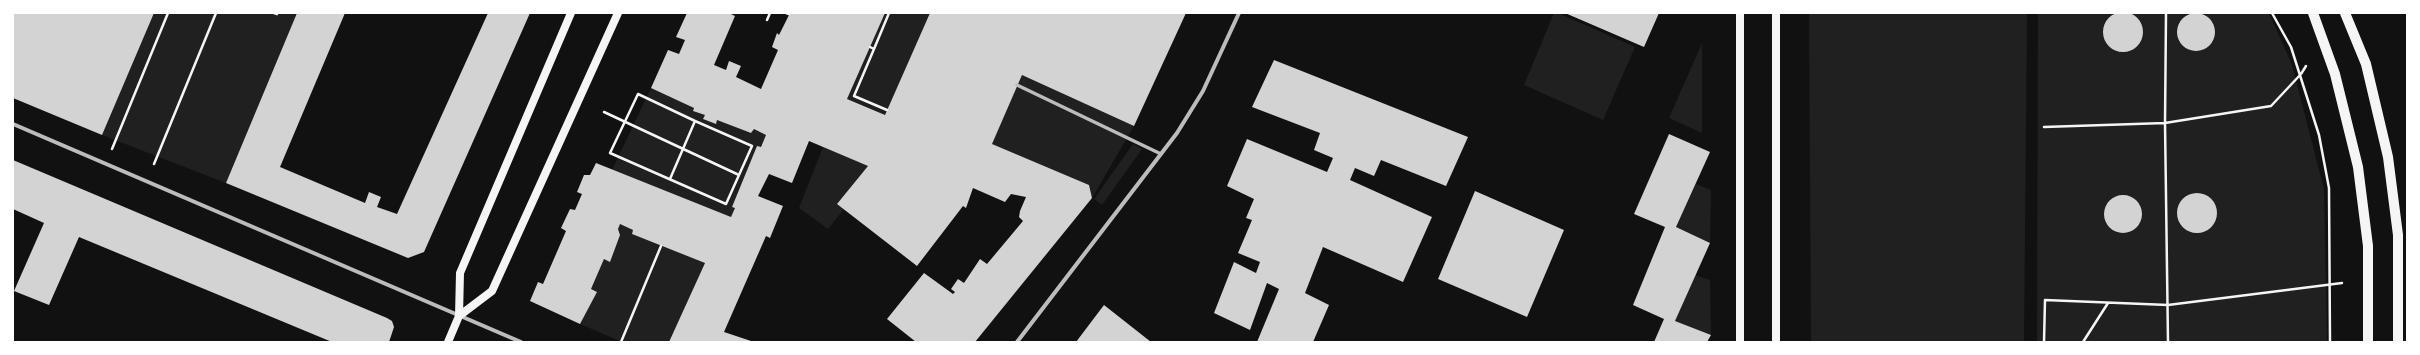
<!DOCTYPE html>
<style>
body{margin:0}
#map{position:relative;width:2420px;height:355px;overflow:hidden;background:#111;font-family:"Public Sans",sans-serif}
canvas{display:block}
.frame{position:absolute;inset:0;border:14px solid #fff;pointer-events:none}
</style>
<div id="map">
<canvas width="2420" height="355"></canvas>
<div class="frame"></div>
</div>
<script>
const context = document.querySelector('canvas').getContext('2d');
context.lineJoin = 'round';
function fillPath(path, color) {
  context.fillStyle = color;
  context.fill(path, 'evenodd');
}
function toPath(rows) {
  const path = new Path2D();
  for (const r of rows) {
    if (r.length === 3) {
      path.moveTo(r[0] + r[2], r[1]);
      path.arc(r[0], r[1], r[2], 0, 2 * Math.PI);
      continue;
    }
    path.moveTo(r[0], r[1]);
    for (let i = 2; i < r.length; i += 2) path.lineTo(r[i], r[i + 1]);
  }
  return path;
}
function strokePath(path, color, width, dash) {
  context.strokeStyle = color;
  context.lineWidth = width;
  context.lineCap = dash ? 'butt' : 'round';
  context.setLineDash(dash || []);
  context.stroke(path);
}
const green = toPath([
 [154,13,297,13,226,183,102,135],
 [885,13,930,13,885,115,847,99],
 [1554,13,1558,13,1635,47,1603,120,1524,85],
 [1809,13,2027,13,2024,342,1811,342],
 [2038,13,2269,13,2292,65,2324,189,2327,342,2037,342],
 [1702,43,1702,133,1669,118],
 [1022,75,1134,126,1092,198,1089,185,992,144],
 [651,88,694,108,693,111,705,115,703,119,716,124,717,120,751,133,754,129,766,135,733,207,735,208,731,217,612,170],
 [1133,144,1142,149,1102,205,1094,199],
 [823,147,868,166,837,204,844,209,828,229,799,208],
 [1696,184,1711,190,1710,243,1676,227],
 [620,224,633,230,632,234,705,263,669,342,622,342,580,324,597,292,591,289,604,259,610,261,620,235,618,229],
 [1695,275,1710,280,1711,335,1675,321]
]);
const building = toPath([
 [2123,32,20],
 [2196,32,19],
 [13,13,154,13,102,135,13,98],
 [297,13,345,13,280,167,365,203,369,192,381,197,377,207,397,214,488,13,530,13,424,252,408,258,226,183],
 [687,13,729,13,735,16,714,65,726,70,729,61,741,66,736,77,761,89,778,50,772,47,777,33,779,35,790,13,885,13,847,99,885,115,930,13,1186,13,1134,126,1022,75,992,144,1089,185,1092,198,975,342,916,342,887,319,924,273,953,294,955,292,951,289,958,279,964,283,980,259,987,264,1023,221,1019,217,1020,211,1026,197,1011,194,1005,202,973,188,966,208,963,206,917,266,837,204,868,166,809,141,792,183,769,174,758,196,783,206,770,238,766,236,724,332,754,342,669,342,705,263,632,234,633,230,620,224,618,229,620,235,610,262,604,259,591,289,597,292,580,324,530,301,538,282,543,284,566,231,561,228,570,209,575,210,582,194,577,192,584,175,590,175,596,163,731,217,735,208,732,207,757,146,761,147,766,135,754,129,751,133,717,120,716,124,703,119,705,115,693,111,694,108,651,88,668,50,679,54,685,40,676,37],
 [1565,13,1659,13,1644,47],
 [1274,60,1468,137,1446,186,1381,160,1374,176,1355,168,1350,180,1432,217,1403,282,1323,247,1305,293,1329,305,1313,342,1257,342,1279,289,1267,283,1250,330,1214,313,1234,262,1256,273,1260,262,1238,253,1252,220,1246,218,1254,199,1227,186,1247,139,1327,172,1333,158,1314,150,1320,133,1252,107],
 [1669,134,1710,152,1676,227,1710,243,1675,321,1711,335,1707,342,1654,342,1664,319,1633,305,1665,227,1634,214],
 [13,160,387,318,392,321,394,327,389,342,332,342,79,237,49,305,14,291,44,223,13,209],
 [1475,191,1564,230,1527,317,1438,279],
 [2197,213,20],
 [2123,214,19],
 [1104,305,1151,342,1076,342]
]);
const path = toPath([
 [274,13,277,14],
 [786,13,789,14],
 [2166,13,2165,123,2168,342],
 [2272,13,2291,47,2319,135,2329,188,2330,342],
 [767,20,770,13],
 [870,47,874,49,854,96,887,110],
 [874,49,889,13],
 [604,112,739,175],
 [2044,127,2165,123,2271,106,2301,74,2306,66],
 [112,149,168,13],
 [154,164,216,13],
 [670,179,695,121,638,94,610,153,726,204,752,146,695,121],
 [621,342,661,246],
 [2044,342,2045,300,2168,305,2342,283],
 [2083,342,2108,303]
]);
const pedestrian = toPath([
 [1017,85,1161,154]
]);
const minor = toPath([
 [13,124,521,342],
 [1017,342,1177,133,1203,91,1239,13]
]);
const secondary = toPath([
 [459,316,492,291,618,13],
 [448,342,459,316,460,273,571,13],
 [1740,342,1740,13],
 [1776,342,1776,13]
]);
const primary = toPath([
 [2313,13,2335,74,2358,167,2368,246,2368,342],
 [2345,13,2366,64,2388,157,2398,235,2398,342]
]);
fillPath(green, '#202020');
fillPath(building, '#d3d3d3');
strokePath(path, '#f5f5f5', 2.5);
strokePath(pedestrian, '#bcbcbc', 3.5);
strokePath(minor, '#bcbcbc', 4);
strokePath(secondary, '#f5f5f5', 8);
strokePath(primary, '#f5f5f5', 10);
</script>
